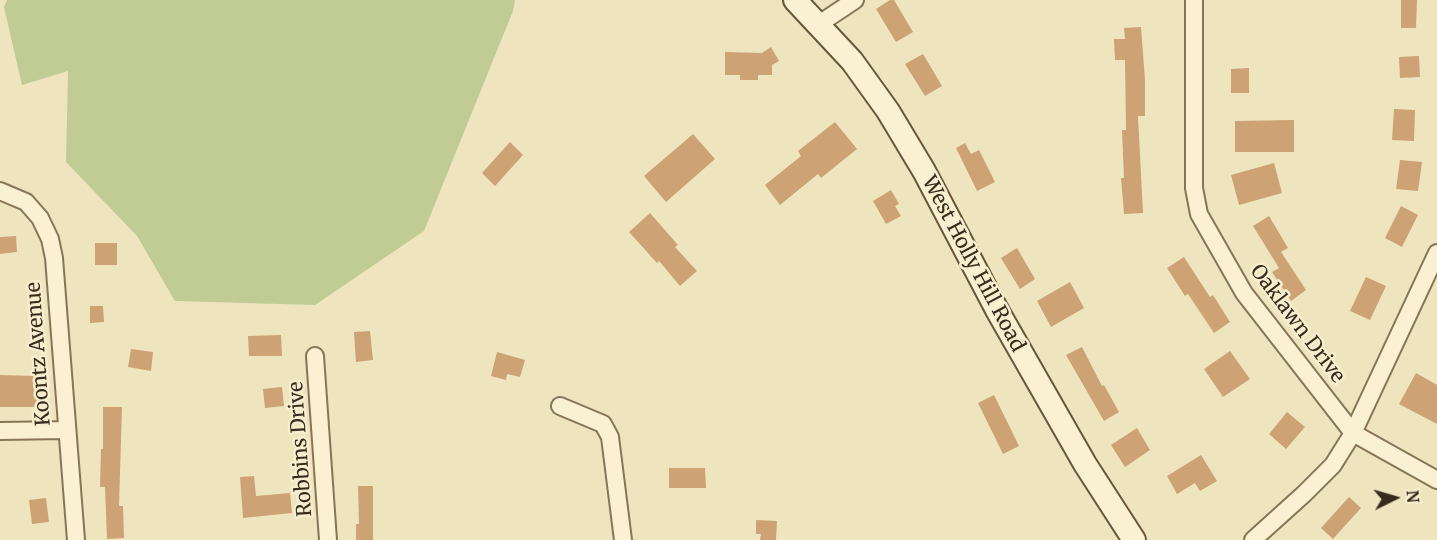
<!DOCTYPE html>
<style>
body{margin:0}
#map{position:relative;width:1437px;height:540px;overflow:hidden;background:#eee5bf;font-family:Merriweather,serif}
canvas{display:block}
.north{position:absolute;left:1365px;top:468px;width:60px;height:60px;-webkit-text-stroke:4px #f6eece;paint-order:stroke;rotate:85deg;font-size:16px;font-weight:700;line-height:24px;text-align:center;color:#362b1c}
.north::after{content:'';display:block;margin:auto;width:21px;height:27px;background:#362b1c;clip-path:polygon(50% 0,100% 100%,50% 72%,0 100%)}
</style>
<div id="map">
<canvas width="1437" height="540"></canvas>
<div class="north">N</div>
</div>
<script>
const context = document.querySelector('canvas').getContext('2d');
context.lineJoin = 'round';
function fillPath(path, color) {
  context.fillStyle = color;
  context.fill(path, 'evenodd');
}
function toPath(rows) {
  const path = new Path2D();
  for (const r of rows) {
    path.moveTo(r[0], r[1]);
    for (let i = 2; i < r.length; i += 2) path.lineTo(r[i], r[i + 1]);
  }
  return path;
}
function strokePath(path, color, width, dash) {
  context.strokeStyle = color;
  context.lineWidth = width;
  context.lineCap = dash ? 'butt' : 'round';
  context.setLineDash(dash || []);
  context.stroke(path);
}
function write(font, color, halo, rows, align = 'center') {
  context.font = font + ' Merriweather,serif';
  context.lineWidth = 5;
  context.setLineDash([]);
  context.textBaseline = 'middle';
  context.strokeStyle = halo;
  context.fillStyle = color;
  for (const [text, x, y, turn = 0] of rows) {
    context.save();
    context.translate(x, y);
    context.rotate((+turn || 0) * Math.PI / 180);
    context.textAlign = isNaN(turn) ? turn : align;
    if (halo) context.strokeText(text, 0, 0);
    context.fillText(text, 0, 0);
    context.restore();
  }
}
const green = toPath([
 [7,0,515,0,513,11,424,231,315,305,175,301,137,236,66,162,68,71,22,85,4,7]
]);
const building = toPath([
 [890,0,894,0,913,32,896,42,876,9],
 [1401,0,1417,0,1416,28,1401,28],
 [1141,27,1145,80,1145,116,1138,116,1143,213,1124,214,1121,178,1124,178,1122,130,1126,130,1125,60,1115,60,1114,39,1125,39,1124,28],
 [771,47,779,61,772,65,772,75,758,75,758,80,740,80,740,75,725,75,725,52,762,53],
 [923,54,942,86,925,96,905,64],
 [1419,56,1420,77,1400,78,1399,57],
 [1249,68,1249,93,1231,93,1231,69],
 [1394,109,1415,110,1414,141,1392,140],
 [1294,120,1294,152,1235,152,1235,121],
 [835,122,857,149,821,178,818,174,780,205,765,185,801,156,798,151],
 [693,134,715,159,666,202,644,176],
 [510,142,523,155,495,186,482,173],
 [965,143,971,154,979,150,995,182,977,191,956,148],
 [1400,160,1422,162,1418,191,1396,189],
 [1274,163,1282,193,1239,205,1231,175],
 [891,190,899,204,895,206,901,216,886,224,873,201],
 [1401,206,1418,215,1402,247,1385,238],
 [650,213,678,245,675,247,697,271,680,286,659,261,657,263,629,232],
 [1269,216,1288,248,1281,252,1306,290,1291,301,1272,272,1279,268,1253,226],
 [16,236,17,252,0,254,0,237],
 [95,243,117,243,117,265,95,265],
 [1017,248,1035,279,1020,289,1001,258],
 [1184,257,1210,297,1213,295,1230,322,1214,333,1188,294,1185,296,1167,268],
 [1366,277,1386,286,1370,320,1350,311],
 [1070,282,1084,308,1051,327,1037,301],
 [90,306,103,306,104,322,90,323],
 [370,331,373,360,356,362,354,332],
 [281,335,282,356,249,356,248,336],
 [1082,347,1102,386,1104,385,1119,412,1104,421,1066,355],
 [131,349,153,352,151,371,128,367],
 [1230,351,1250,379,1223,397,1204,369],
 [497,352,525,360,520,377,507,374,506,380,491,376],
 [1416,373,1437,385,1437,424,1399,404],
 [0,375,37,376,37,407,0,407],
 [282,387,284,406,265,408,263,389],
 [994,395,1019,446,1003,454,978,403],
 [103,407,122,407,119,506,123,506,124,538,107,539,105,487,100,487,101,449,103,449],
 [1287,412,1305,427,1286,449,1269,434],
 [1137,428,1150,450,1125,467,1111,445],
 [1201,455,1217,481,1200,491,1195,483,1177,494,1167,476],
 [669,468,705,468,706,488,669,488],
 [254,476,256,496,290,493,292,513,243,518,240,477],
 [358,486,373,486,373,540,356,540,356,524,359,524],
 [1349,497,1361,508,1333,539,1321,528],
 [46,498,49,522,32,524,29,500],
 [756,520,777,521,776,540,760,540,761,534,756,534]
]);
const street = toPath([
 [1194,0,1194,188,1199,214,1244,293,1353,433,1437,480],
 [819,24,855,0],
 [0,191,26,202,40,218,50,239,54,258,76,540],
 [315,356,328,540],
 [560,406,603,424,610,437,623,540],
 [0,431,66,430],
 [1253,540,1304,494,1333,465,1353,433,1437,253]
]);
const secondary = toPath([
 [795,0,852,61,888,111,924,171,997,310,1085,464,1134,540]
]);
const streetNames = [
 ["West Holly Hill Road",973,264,62],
 ["Oaklawn Drive",1297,324,53],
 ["Koontz Avenue",39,354,-94],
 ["Robbins Drive",301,449,-94]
];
fillPath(green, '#c0cc93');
fillPath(building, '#cda274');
strokePath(street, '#877557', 20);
strokePath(secondary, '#69563a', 26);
strokePath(street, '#f9f1d2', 16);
strokePath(secondary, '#f9f1d2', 22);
write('20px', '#362b1c', '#f6eece', streetNames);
</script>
